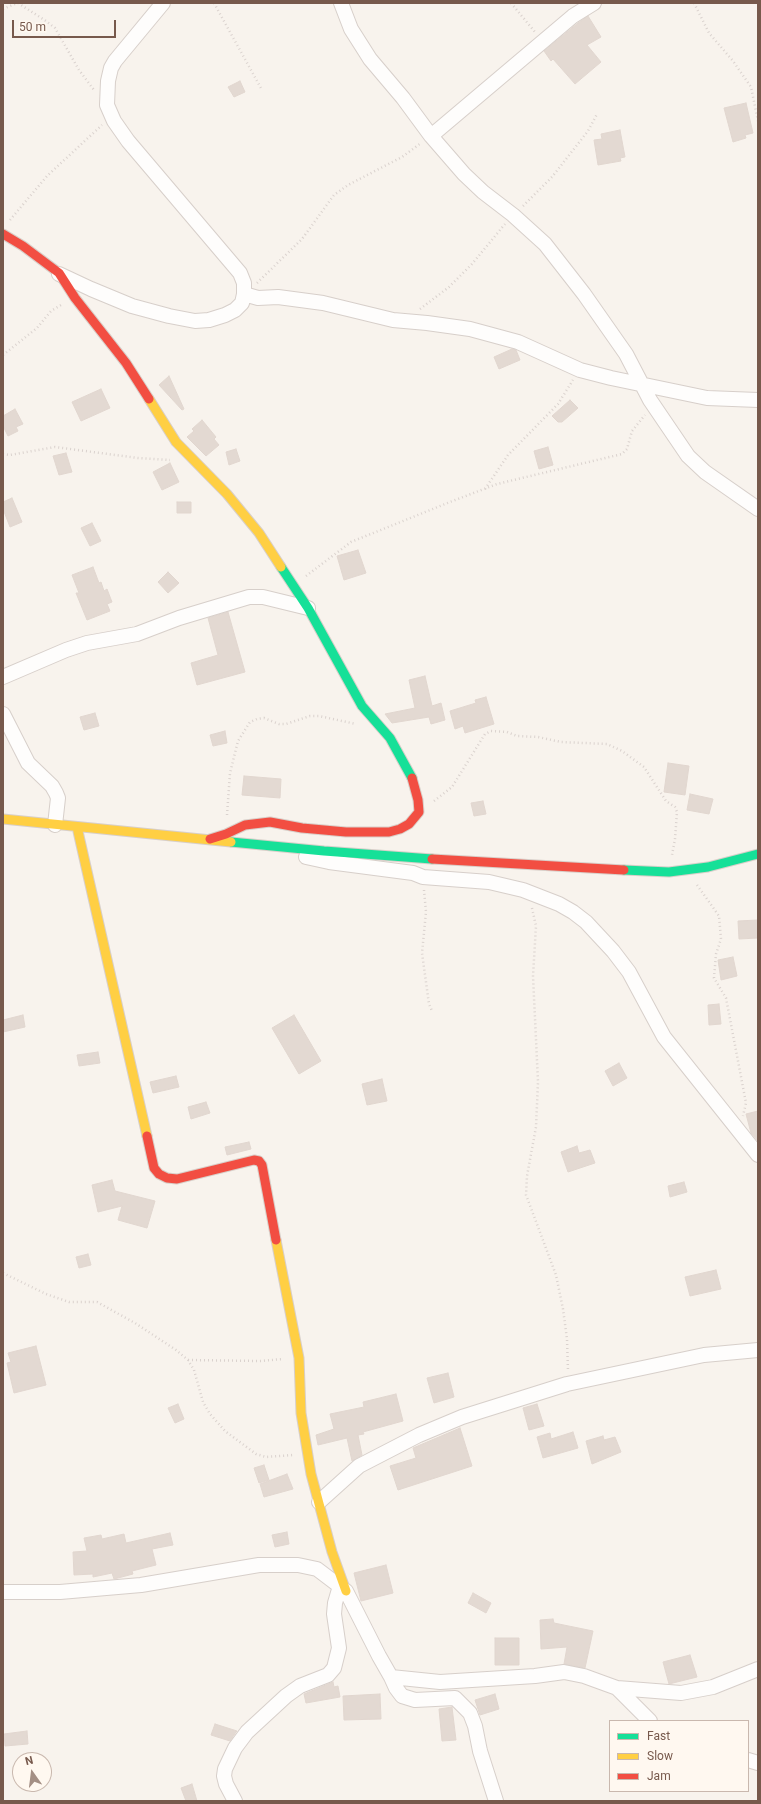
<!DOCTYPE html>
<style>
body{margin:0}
#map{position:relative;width:761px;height:1804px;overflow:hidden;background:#f8f3ed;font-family:Roboto,sans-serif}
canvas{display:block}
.frame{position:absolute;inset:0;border:4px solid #77594c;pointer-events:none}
.legend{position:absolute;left:609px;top:1720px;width:140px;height:72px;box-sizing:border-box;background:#fff8f0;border:1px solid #c9b8ae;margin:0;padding:5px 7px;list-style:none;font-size:12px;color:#77594c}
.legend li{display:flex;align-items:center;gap:8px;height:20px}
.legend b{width:20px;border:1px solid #c9b8ae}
.north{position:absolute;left:12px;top:1752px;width:40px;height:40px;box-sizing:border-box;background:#fff8f0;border:1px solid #c9b8ae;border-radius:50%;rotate:346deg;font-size:11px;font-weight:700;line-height:16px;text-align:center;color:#77594c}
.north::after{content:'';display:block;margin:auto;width:14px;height:18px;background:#a48f84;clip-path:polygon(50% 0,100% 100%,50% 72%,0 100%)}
.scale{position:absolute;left:12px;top:20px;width:104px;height:18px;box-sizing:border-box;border:2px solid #77594c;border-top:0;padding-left:5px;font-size:12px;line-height:14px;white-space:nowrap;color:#77594c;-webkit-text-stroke:3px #fff8f0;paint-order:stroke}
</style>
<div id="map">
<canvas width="761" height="1804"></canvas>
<div class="frame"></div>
<ul class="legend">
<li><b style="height:5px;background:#16e098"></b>Fast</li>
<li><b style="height:5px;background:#ffcf43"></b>Slow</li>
<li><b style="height:5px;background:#f24e42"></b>Jam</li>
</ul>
<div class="north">N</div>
<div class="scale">50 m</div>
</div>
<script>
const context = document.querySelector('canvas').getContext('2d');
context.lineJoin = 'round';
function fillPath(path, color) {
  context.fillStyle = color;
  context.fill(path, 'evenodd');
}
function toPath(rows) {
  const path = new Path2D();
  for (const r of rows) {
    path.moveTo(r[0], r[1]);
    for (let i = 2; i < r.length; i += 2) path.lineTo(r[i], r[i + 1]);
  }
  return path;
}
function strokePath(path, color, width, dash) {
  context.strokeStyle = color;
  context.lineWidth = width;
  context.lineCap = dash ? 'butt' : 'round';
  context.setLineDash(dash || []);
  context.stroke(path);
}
const building = toPath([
 [588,16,601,37,587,45,601,62,575,84,553,59,551,61,544,51,578,23,588,16],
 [240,81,245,92,234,97,228,87,240,81],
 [746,103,753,133,745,135,746,138,733,142,724,108,746,103],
 [620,130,625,157,620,158,621,161,598,165,594,140,602,139,601,134,620,130],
 [512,349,516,350,520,360,499,369,494,357,512,349],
 [169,376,184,409,182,410,159,385,169,376],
 [101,389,110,408,81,421,72,402,101,389],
 [570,400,578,408,562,422,558,422,552,416,570,400],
 [15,409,23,424,16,427,18,431,8,436,3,426,3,416,15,409],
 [202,420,216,437,214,439,219,445,206,456,187,437,194,431,192,429,202,420],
 [548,447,553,465,539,469,534,451,548,447],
 [236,449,240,461,229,465,226,452,236,449],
 [66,453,72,472,59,475,53,456,66,453],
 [170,463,179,482,162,490,153,472,170,463],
 [12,498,22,522,10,527,3,509,3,502,12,498],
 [177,502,191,502,191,513,177,513,177,502],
 [92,523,101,541,90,546,81,528,92,523],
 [358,550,366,573,344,580,337,556,358,550],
 [93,567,99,583,101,582,104,591,107,589,112,602,107,604,110,611,87,620,76,593,79,593,72,575,93,567],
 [168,572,179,583,168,593,158,582,168,572],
 [228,612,245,672,197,685,191,663,218,655,208,618,228,612],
 [425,676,432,706,441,703,445,720,431,724,429,717,392,723,385,714,415,708,409,680,425,676],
 [486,697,494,724,465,733,463,726,455,729,450,711,476,703,475,700,486,697],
 [95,713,99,726,84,730,80,717,95,713],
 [225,731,227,743,213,746,210,735,225,731],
 [668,763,689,766,685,795,664,792,668,763],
 [244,776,281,779,280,798,242,795,244,776],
 [690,794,713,799,709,814,687,810,690,794],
 [483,801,486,814,474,816,471,803,483,801],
 [758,920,758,938,739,939,738,921,758,920],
 [733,957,737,976,721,980,718,960,733,957],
 [719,1004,721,1024,709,1025,708,1005,719,1004],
 [23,1015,25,1027,3,1032,3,1020,23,1015],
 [294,1015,321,1061,299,1074,272,1028,294,1015],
 [98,1052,100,1063,79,1066,77,1055,98,1052],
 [619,1063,627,1078,613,1086,605,1071,619,1063],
 [176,1076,179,1087,153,1093,150,1082,176,1076],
 [382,1079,387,1101,367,1105,362,1084,382,1079],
 [206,1102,210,1113,191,1119,188,1107,206,1102],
 [758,1111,758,1141,751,1133,746,1114,758,1111],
 [249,1142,251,1149,227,1155,225,1147,249,1142],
 [577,1146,579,1153,590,1150,595,1163,568,1172,561,1152,577,1146],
 [112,1180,115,1191,155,1201,147,1228,118,1220,122,1206,98,1212,92,1185,112,1180],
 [684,1182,687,1192,670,1197,668,1186,684,1182],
 [88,1254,91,1265,79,1268,76,1257,88,1254],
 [716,1270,721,1289,690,1296,685,1277,716,1270],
 [36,1346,46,1385,14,1393,7,1363,11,1362,8,1353,36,1346],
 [448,1373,454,1397,434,1403,427,1378,448,1373],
 [396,1394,403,1421,363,1432,364,1434,358,1435,362,1455,352,1461,347,1438,318,1445,316,1435,334,1429,330,1414,364,1407,363,1402,396,1394],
 [178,1404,184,1419,175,1423,168,1408,178,1404],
 [537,1404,544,1426,529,1430,523,1408,537,1404],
 [460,1428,472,1466,398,1490,390,1466,416,1458,413,1448,460,1428],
 [573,1432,578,1448,543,1458,537,1437,550,1433,551,1439,573,1432],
 [603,1436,604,1440,615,1437,621,1452,592,1464,586,1441,603,1436],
 [264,1465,269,1480,259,1483,254,1468,264,1465],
 [287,1474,293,1489,264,1497,260,1484,287,1474],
 [287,1532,289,1544,275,1547,272,1535,287,1532],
 [170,1533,173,1545,152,1549,156,1565,132,1571,133,1574,118,1578,114,1579,112,1573,93,1577,93,1574,74,1575,73,1552,87,1551,84,1538,101,1535,102,1539,124,1534,126,1543,170,1533],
 [386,1565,393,1593,361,1601,354,1573,386,1565],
 [473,1593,491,1603,486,1613,468,1603,473,1593],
 [553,1619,554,1623,593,1631,585,1668,564,1664,567,1647,541,1649,540,1620,553,1619],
 [495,1638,519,1638,519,1665,495,1665,495,1638],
 [690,1655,697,1677,669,1684,663,1662,690,1655],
 [333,1682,334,1687,338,1686,340,1697,306,1703,304,1694,333,1682],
 [380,1694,381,1719,344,1720,343,1696,380,1694],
 [495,1694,499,1709,480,1715,475,1700,495,1694],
 [452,1707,456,1740,442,1741,439,1709,452,1707],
 [215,1724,237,1731,236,1732,230,1741,211,1735,215,1724],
 [27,1731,28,1744,5,1746,4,1734,27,1731],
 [192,1784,197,1801,186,1801,181,1788,192,1784]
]);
const path = toPath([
 [18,3,46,21,55,28,79,70,94,90],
 [214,3,262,90],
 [511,3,535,32],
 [694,3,709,33,733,61,751,87,758,121],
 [3,9,17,3],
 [523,206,552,177,588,131,597,114],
 [10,220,47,176,102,125],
 [257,283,302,239,334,195,348,185,402,157,421,143],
 [420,309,449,287,472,264,505,224],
 [3,355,37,328,51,311,61,305],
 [3,454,10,455,55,447,138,458,170,460],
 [485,489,508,455,558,404,573,380],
 [306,576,351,542,450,502,497,484,622,454,627,449,632,431,645,415],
 [434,801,452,787,485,734,491,731,507,732,517,736,538,737,561,742,607,744,622,751,644,767,666,801,675,807,677,812,675,839,672,855],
 [227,815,230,773,238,741,250,722,257,719,264,718,279,724,286,724,310,716,319,716,356,724],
 [697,885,719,916,721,939,716,954,714,978,726,998,746,1103,743,1116],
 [424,890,426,912,422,953,429,1004,432,1011],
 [532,908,536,926,533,976,538,1082,536,1127,527,1176,526,1195,556,1275,563,1309,567,1339,568,1371],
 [3,1273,46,1294,69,1302,97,1302,135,1323,176,1350,188,1360,194,1370,203,1402,210,1414,225,1431,256,1454,266,1457,293,1455],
 [188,1360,260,1361,283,1359]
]);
const street = toPath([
 [341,3,351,29,370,59,403,98,431,136,464,174,483,192,513,215,545,244,584,294,626,354,650,400,688,456,705,472,758,509],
 [431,136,573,16,594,3],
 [59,274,91,289,132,306,169,316,195,321,209,320,225,315,235,310,242,303,244,294,244,283,240,273,128,141,114,121,107,105,108,81,111,68,115,61,163,3],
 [244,294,258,298,278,297,323,303,393,320,427,323,470,329,518,342,580,370,611,378,707,398,758,400],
 [3,677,66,650,87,643,137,634,179,618,249,597,263,597,308,608],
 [3,714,28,763,52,786,56,793,58,798,55,825],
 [306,857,329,862,413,873,423,877,489,882,523,890,559,904,573,912,586,922,613,951,629,972,664,1037,758,1155],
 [319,1502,359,1466,419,1435,462,1417,567,1384,704,1355,758,1350],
 [3,1592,60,1592,141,1585,259,1565,298,1565,317,1569,346,1591,379,1656,391,1677,440,1682,535,1676,564,1672,584,1676,617,1688,681,1693,713,1687,758,1669],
 [391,1677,396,1688,402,1696,415,1700,455,1698,470,1713,475,1726,480,1751,496,1801],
 [617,1688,650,1721],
 [748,1760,758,1763],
 [235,1801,226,1784,224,1776,225,1769,235,1748,247,1732,286,1696,300,1686,328,1675,334,1668,339,1648,334,1614,335,1603,340,1586]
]);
const fast = toPath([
 [281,567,308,608,362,706,390,738,412,778],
 [231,842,324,851,432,859],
 [624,870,669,872,708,867,758,854]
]);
const slow = toPath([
 [149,399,176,442,227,494,259,533,281,567],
 [3,819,231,842],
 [77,827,147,1136],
 [276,1240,299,1358,301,1413,311,1474,332,1552,346,1591]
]);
const jam = toPath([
 [3,234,23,246,59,273,75,298,126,363,149,399],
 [210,839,226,834,245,825,270,822,302,828,346,832,389,832,400,829,409,824,419,812,418,800,412,778],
 [432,859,624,870],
 [147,1136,154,1168,159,1174,167,1178,177,1179,254,1160,259,1161,262,1165,276,1240]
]);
fillPath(building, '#e3d9d2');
strokePath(building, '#e1d6cf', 1);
strokePath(street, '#d7cfca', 16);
strokePath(fast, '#d8cfc9', 11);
strokePath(slow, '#d8cfc9', 11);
strokePath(jam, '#d8cfc9', 11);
strokePath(path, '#dad2ce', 2.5, [1, 3]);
strokePath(street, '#fefdfc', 14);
strokePath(fast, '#16e098', 9);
strokePath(slow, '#ffcf43', 9);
strokePath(jam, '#f24e42', 9);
</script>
